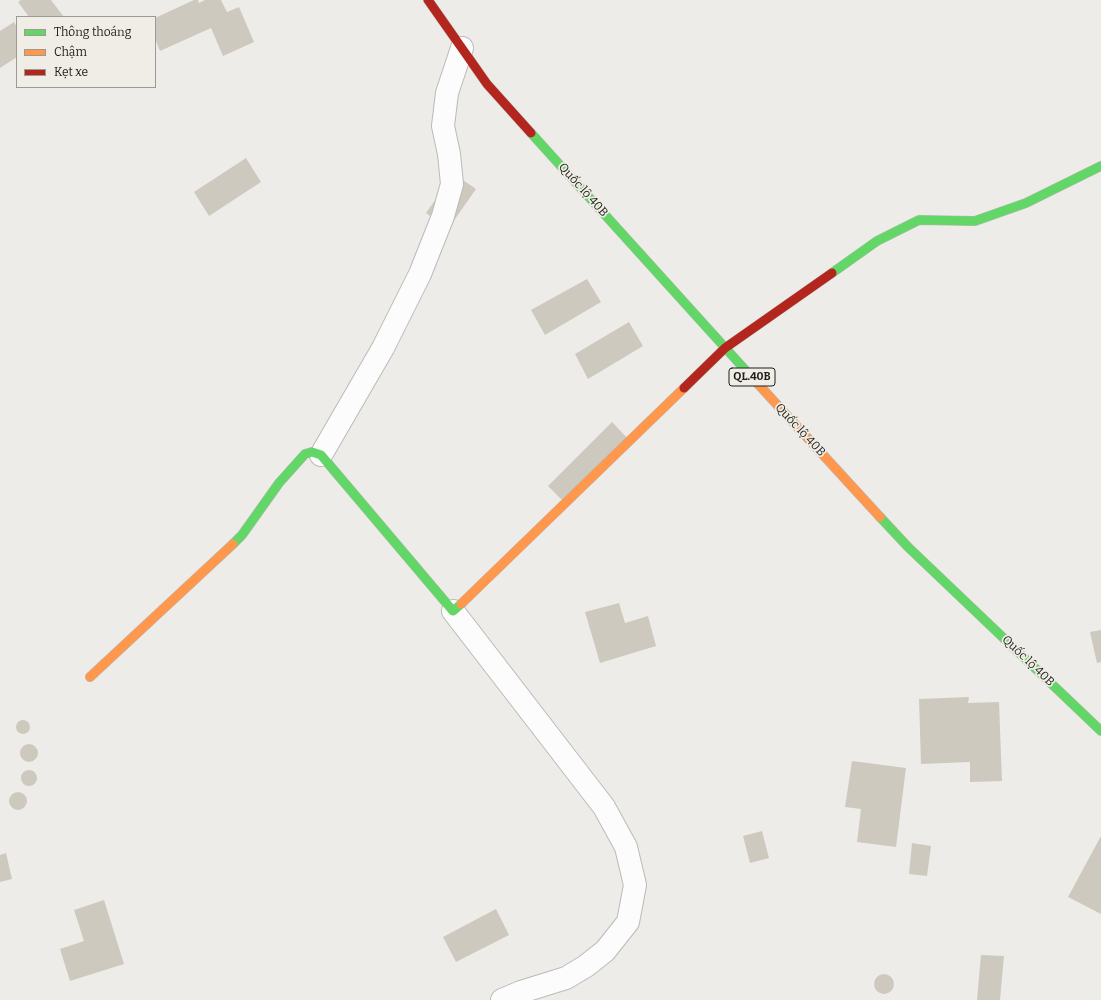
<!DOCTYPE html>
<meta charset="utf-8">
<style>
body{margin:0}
#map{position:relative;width:1101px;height:1000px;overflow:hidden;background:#eeece8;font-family:Bitter,serif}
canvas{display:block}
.legend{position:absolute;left:16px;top:16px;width:140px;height:72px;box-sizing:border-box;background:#f0ede6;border:1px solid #9c9a95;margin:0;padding:5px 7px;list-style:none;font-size:12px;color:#1e1d1b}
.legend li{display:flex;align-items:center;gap:8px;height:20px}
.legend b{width:20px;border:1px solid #9c9a95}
</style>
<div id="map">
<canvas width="1101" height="1000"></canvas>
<ul class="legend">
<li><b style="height:5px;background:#63d668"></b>Thông thoáng</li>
<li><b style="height:5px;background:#ff974d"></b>Chậm</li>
<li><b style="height:5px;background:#b3261e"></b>Kẹt xe</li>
</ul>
</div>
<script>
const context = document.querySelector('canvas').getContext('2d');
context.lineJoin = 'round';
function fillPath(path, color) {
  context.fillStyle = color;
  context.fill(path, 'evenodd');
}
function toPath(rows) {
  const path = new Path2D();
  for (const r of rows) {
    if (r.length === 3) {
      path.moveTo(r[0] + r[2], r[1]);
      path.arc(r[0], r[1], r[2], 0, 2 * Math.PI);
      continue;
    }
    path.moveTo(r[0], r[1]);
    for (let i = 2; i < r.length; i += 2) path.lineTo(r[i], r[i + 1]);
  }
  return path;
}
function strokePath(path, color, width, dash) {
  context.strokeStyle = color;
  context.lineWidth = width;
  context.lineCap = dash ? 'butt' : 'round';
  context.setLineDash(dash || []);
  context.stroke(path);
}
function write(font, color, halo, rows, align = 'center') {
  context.font = font + ' Bitter,serif';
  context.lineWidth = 3.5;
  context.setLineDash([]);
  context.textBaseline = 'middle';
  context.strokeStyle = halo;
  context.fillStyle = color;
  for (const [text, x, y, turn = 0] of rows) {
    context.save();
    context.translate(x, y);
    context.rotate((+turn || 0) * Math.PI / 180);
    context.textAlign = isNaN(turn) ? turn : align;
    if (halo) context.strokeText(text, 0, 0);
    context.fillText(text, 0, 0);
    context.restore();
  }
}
const building = toPath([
 [21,0,51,0,64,17,29,17,18,2],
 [194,0,198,0,199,3,205,0,221,0,227,12,239,7,254,42,223,56,211,28,160,51,155,39,155,18],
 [14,22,17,27,17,57,0,68,0,31],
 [246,158,261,182,209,216,194,192],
 [454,174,476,189,448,229,426,213],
 [587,279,601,302,545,335,531,310],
 [629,322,643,346,588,379,575,354],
 [612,422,631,442,568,506,548,486],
 [619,603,625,623,648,616,656,646,600,663,585,612],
 [1101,630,1101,662,1097,663,1090,632],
 [969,697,968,703,999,702,1002,781,970,782,970,762,921,764,919,699],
 [23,727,7],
 [29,753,9],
 [852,761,906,768,896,847,857,842,861,809,845,807],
 [29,778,8],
 [18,801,9],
 [762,831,769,858,750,863,743,836],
 [1101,836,1101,914,1068,897],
 [912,843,931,846,927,876,909,874],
 [6,853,12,879,0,882,0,855],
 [104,900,124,964,70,981,60,949,84,941,74,910],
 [496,909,509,935,456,962,443,937],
 [981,955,1004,956,1000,1000,977,1000],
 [884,984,10]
]);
const street = toPath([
 [321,455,383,348,420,274,443,216,452,184,449,154,443,126,447,93,462,48],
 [453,611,604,807,626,847,635,885,628,922,605,951,586,966,566,978,521,992,502,1000]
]);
const fast = toPath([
 [531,133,748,373],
 [832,273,877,241,919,220,975,221,1026,203,1101,166],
 [880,517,908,547,1101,731],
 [233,544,242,535,279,483,305,454,312,452,321,455,453,611,461,604]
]);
const slow = toPath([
 [748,373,880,517],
 [461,604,684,388],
 [90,677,233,544]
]);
const jam = toPath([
 [428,0,487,84,531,133],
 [684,388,725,348,832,273]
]);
const shields = [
 [752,377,46]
];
const shieldNames = [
 ["QL.40B",752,377]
];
const streetNames = [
 ["Quốc lộ 40B",583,190,48],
 ["Quốc lộ 40B",800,430,47],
 ["Quốc lộ 40B",1028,661,44]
];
fillPath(building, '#cec9be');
strokePath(street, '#bcbab8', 24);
strokePath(fast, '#bcbab8', 10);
strokePath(slow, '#bcbab8', 10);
strokePath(jam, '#bcbab8', 10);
strokePath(street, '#fcfcfc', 22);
strokePath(fast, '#63d668', 9);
strokePath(slow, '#ff974d', 9);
strokePath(jam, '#b3261e', 9);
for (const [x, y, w] of shields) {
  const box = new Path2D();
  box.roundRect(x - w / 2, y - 9, w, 18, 3);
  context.fillStyle = '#f0ede6';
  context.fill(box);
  strokePath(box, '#1e1d1b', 1);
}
write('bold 11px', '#1e1d1b', null, shieldNames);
write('12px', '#1e1d1b', '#f0ede6', streetNames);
</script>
